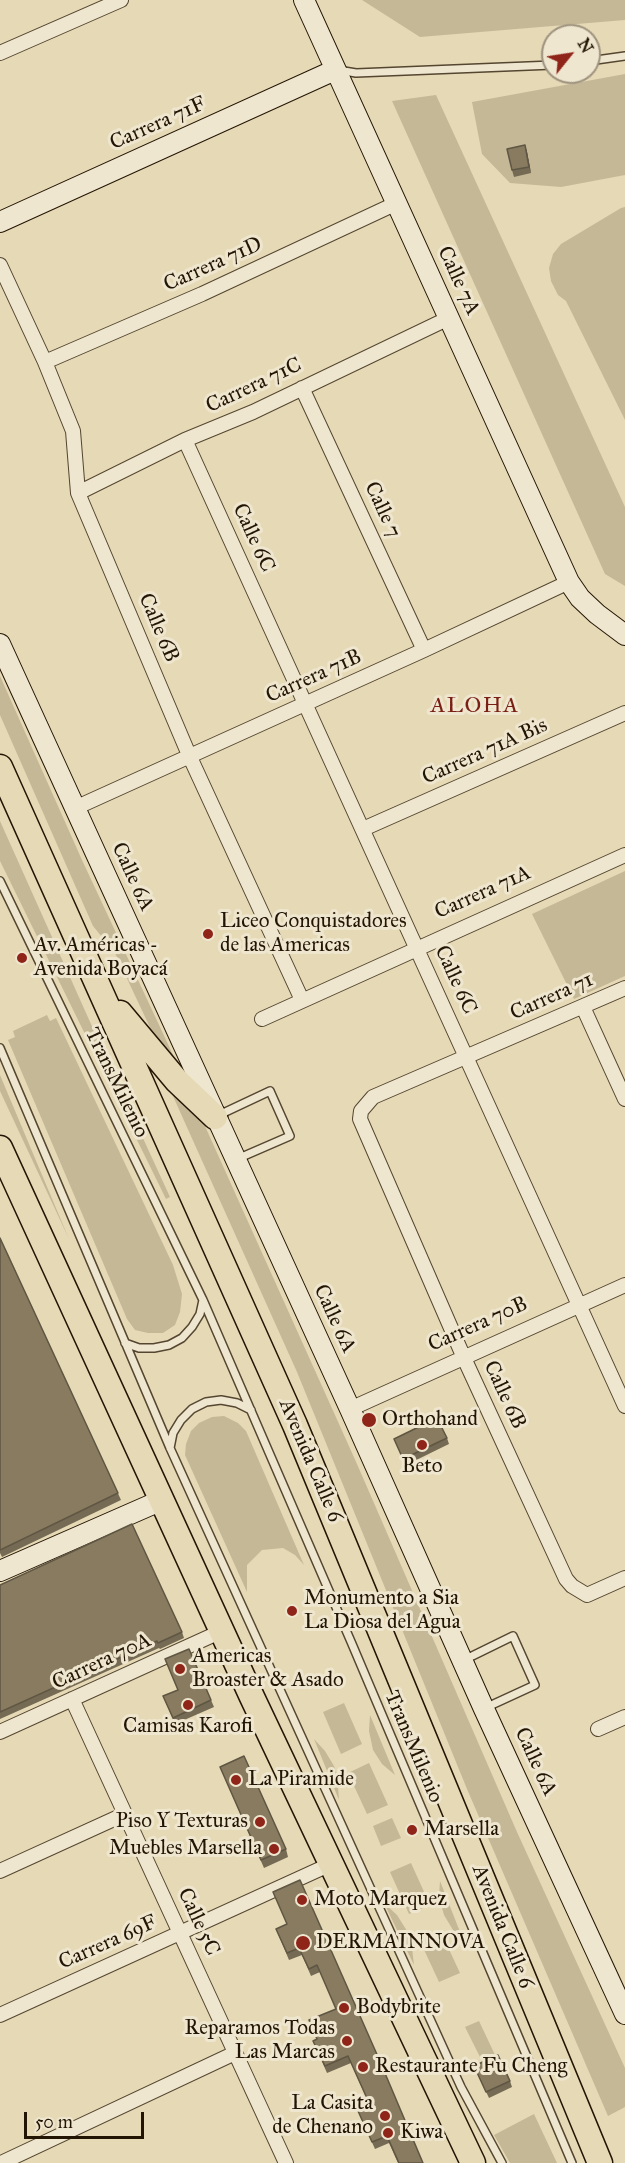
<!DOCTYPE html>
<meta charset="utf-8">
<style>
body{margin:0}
#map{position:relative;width:625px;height:2163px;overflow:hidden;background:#e6d9b5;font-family:"IM FELL Great Primer",serif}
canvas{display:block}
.north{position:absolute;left:541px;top:24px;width:60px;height:60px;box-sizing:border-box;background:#efe6cf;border:2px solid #9d927e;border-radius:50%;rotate:60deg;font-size:16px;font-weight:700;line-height:24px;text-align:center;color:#231504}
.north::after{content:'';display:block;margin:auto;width:21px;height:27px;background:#8f2418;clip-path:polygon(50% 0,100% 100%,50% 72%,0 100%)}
.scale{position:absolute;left:24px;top:2112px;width:120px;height:27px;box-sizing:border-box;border:3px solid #231504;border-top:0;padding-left:8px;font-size:18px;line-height:21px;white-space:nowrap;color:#231504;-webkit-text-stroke:4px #efe6cf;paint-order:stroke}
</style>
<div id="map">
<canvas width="625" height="2163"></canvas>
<div class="north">N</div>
<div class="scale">50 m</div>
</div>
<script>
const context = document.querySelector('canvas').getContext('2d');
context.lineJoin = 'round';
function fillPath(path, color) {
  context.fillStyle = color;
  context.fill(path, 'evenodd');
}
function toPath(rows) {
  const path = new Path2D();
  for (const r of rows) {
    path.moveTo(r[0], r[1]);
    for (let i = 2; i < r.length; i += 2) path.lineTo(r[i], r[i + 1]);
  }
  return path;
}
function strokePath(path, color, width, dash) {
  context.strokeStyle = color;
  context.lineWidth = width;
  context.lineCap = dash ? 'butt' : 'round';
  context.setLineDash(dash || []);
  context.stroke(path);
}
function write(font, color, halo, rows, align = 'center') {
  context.font = font + ' "IM FELL Great Primer",serif';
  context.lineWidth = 6;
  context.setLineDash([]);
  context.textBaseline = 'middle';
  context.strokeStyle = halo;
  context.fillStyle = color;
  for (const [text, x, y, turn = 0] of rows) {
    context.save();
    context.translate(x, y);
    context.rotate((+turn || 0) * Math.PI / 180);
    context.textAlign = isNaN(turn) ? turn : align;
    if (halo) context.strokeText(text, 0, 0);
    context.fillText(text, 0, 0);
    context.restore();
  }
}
const green = toPath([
 [362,0,625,0,625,20,420,37],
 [625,74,625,175,561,187,510,183,482,154,472,102],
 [436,95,625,507,625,586,605,574,392,101],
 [625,207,625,420,566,301,558,295,551,281,549,268,553,254,561,244,621,208],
 [0,676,82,860,181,1072,162,1053,115,953,93,926,0,715],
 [0,821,108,1062,170,1197,166,1199,0,861],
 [625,871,625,976,574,999,532,914],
 [47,1015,50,1021,56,1018,173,1265,182,1294,180,1312,175,1325,163,1333,148,1333,135,1330,127,1319,8,1040,15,1037,13,1031],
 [0,1075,29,1144,69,1239,0,1091],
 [168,1085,200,1115,357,1464,517,1832,625,2068,625,2107,608,2116,467,1789,297,1372],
 [224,1416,238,1423,246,1431,304,1565,295,1555,283,1548,262,1550,247,1565,247,1592,185,1455,186,1444,191,1431,199,1423,212,1417],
 [344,1703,362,1744,341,1754,323,1712],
 [370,1715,395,1775,382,1764,373,1750,369,1731],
 [314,1739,325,1751,334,1766,337,1774,339,1800],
 [369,1763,388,1805,367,1814,348,1773],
 [392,1818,401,1838,381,1846,373,1826],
 [411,1863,430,1905,409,1914,390,1872],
 [440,1881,464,1942,453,1930,444,1915,439,1897],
 [384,1903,397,1915,407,1931,412,1948,414,1965],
 [441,1932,460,1973,439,1982,420,1941],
 [479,2021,496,2057,483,2063,465,2027],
 [534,2114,557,2163,510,2163,494,2135]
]);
const lane = toPath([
 [589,61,625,56],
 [338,70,356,73,553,65],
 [0,881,203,1300,352,1644,572,2163],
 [0,1048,170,1448,461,2087,502,2163],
 [219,1115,270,1091,290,1136,237,1159],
 [125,1343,139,1348,154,1348,169,1345,182,1338,192,1327,200,1314,203,1300],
 [170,1448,173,1433,181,1420,192,1409,206,1402,221,1400,237,1403,251,1410],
 [464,1660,513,1636,535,1685,485,1708]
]);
const street = toPath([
 [0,53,121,0],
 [0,265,45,362,73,431,78,493,189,755,302,1000],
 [45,362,202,294,397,203],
 [302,388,424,650],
 [185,440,625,1406],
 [78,493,185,440,253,412,449,318],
 [75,808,424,650,569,582],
 [363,829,625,713],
 [625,988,373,1097,361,1111,360,1119,464,1358,566,1579,572,1586,587,1595,625,1578],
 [583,1007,625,1099],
 [262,1019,625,855],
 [350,1409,625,1285],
 [72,1699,286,2163],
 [598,1729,625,1717],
 [0,1732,222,1631],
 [0,1871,125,1814],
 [0,2015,331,1864],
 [1,2163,235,2053]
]);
const secondary = toPath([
 [304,0,569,582,580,598,597,614,625,635],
 [0,222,335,70],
 [0,644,350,1409,484,1709,625,2014],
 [0,1571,162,1500]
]);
const highway = toPath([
 [0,767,295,1425,600,2163],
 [120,1013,177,1081,215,1117],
 [0,1148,252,1697,473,2163]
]);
const wall = toPath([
 [525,145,527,152,531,173,514,177,512,170],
 [0,1238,121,1500,2,1557,0,1553],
 [447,1438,449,1444,406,1465,394,1439],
 [0,1585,182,1632,184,1638,160,1649,159,1648,0,1719],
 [165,1659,211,1700,214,1707,175,1724,163,1696,178,1690],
 [220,1767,286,1849,288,1857,264,1868],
 [300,1880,423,2163,398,2163,389,2143,375,2149,358,2111,370,2106,351,2063,327,2073,316,2048,313,2041,317,2039,336,2009,320,1972,311,1976,302,1955,289,1960,276,1929,287,1925],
 [474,2066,510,2081,512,2087,489,2098]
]);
const shadedWall = toPath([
 [525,145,527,152,531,173,529,167]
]);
const building = toPath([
 [525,145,529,167,512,170,507,149,525,145],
 [0,1238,118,1493,0,1550,0,1238],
 [437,1418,447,1438,403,1459,394,1439,437,1418],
 [132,1524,182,1632,158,1643,157,1641,0,1712,0,1585,132,1524],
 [189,1649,211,1700,173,1718,163,1696,178,1690,165,1659,189,1649],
 [244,1756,286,1849,261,1860,220,1767,244,1756],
 [300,1880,379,2059,423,2163,399,2163,387,2136,372,2142,358,2111,370,2105,348,2056,325,2066,313,2041,317,2039,309,2020,336,2009,317,1965,309,1969,299,1948,287,1953,276,1929,287,1924,273,1892,300,1880],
 [498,2055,510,2081,486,2092,474,2066,498,2055]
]);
const markers = [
 [208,934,6,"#8f2418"],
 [22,958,6,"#8f2418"],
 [369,1420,8,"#8f2418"],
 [422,1445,6,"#8f2418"],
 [292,1611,6,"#8f2418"],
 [180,1669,6,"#8f2418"],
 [188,1705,6,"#8f2418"],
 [236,1780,6,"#8f2418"],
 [260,1822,6,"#8f2418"],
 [412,1830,6,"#8f2418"],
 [274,1849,6,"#8f2418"],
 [302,1900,6,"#8f2418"],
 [303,1943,8,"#8f2418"],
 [344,2008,6,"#8f2418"],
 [347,2041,6,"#8f2418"],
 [363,2067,6,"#8f2418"],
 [385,2116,6,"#8f2418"],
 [388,2133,6,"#8f2418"]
];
const streetNames = [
 ["Carrera 71F",158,124,-24],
 ["Carrera 71D",213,265,-24],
 ["Calle 7A",458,281,65],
 ["Carrera 71C",254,386,-25],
 ["Calle 7",382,510,65],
 ["Calle 6C",253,538,65],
 ["Calle 6B",158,628,67],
 ["Carrera 71B",314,677,-24],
 ["Carrera 71A Bis",485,752,-24],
 ["Calle 6A",132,877,65],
 ["Carrera 71A",483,893,-24],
 ["Calle 6C",455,980,65],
 ["Carrera 71",552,997,-24],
 ["TransMilenio",116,1083,64],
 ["Calle 6A",334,1319,65],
 ["Carrera 70B",478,1325,-24],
 ["Calle 6B",504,1395,65],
 ["Avenida Calle 6",310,1461,67],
 ["Carrera 70A",102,1662,-25],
 ["TransMilenio",413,1747,67],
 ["Calle 6A",535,1762,65],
 ["Calle 5C",198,1922,65],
 ["Avenida Calle 6",502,1927,68],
 ["Carrera 69F",108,1943,-24]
];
const poiNames = [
 ["Liceo Conquistadores",220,922],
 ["de las Americas",220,946],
 ["Av. Américas -",34,946],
 ["Avenida Boyacá",34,970],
 ["Orthohand",382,1420],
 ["Beto",422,1467,"center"],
 ["Monumento a Sia",304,1599],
 ["La Diosa del Agua",304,1623],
 ["Americas",192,1657],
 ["Broaster & Asado",192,1681],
 ["Camisas Karofi",188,1727,"center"],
 ["La Piramide",248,1780],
 ["Piso Y Texturas",248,1822,"right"],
 ["Marsella",424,1830],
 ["Muebles Marsella",262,1849,"right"],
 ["Moto Marquez",314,1900],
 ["DERMAINNOVA",316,1943],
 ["Bodybrite",356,2008],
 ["Reparamos Todas",335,2029,"right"],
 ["Las Marcas",335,2053,"right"],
 ["Restaurante Fu Cheng",375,2067],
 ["La Casita",373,2104,"right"],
 ["de Chenano",373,2128,"right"],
 ["Kiwa",400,2133]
];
const neighbourhoodNames = [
 ["ALOHA",475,707]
];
fillPath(green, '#c5b897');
strokePath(lane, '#544630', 10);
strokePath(street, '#544630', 16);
strokePath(secondary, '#231504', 22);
strokePath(highway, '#231504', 27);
strokePath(lane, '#efe6cf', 7);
strokePath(street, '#efe6cf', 14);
strokePath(secondary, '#efe6cf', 20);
strokePath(highway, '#e6d9b5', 24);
fillPath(wall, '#756a53');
fillPath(shadedWall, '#5f5643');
fillPath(building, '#887b60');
strokePath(building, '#5f5643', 1.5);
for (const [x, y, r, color] of markers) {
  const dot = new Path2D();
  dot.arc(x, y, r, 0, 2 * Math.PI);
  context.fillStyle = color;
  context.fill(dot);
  strokePath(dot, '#efe6cf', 2);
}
write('21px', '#231504', '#efe6cf', streetNames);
write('21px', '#231504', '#efe6cf', poiNames, 'left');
context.letterSpacing = '1.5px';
write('22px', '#7a1f14', '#efe6cf', neighbourhoodNames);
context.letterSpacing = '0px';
</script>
